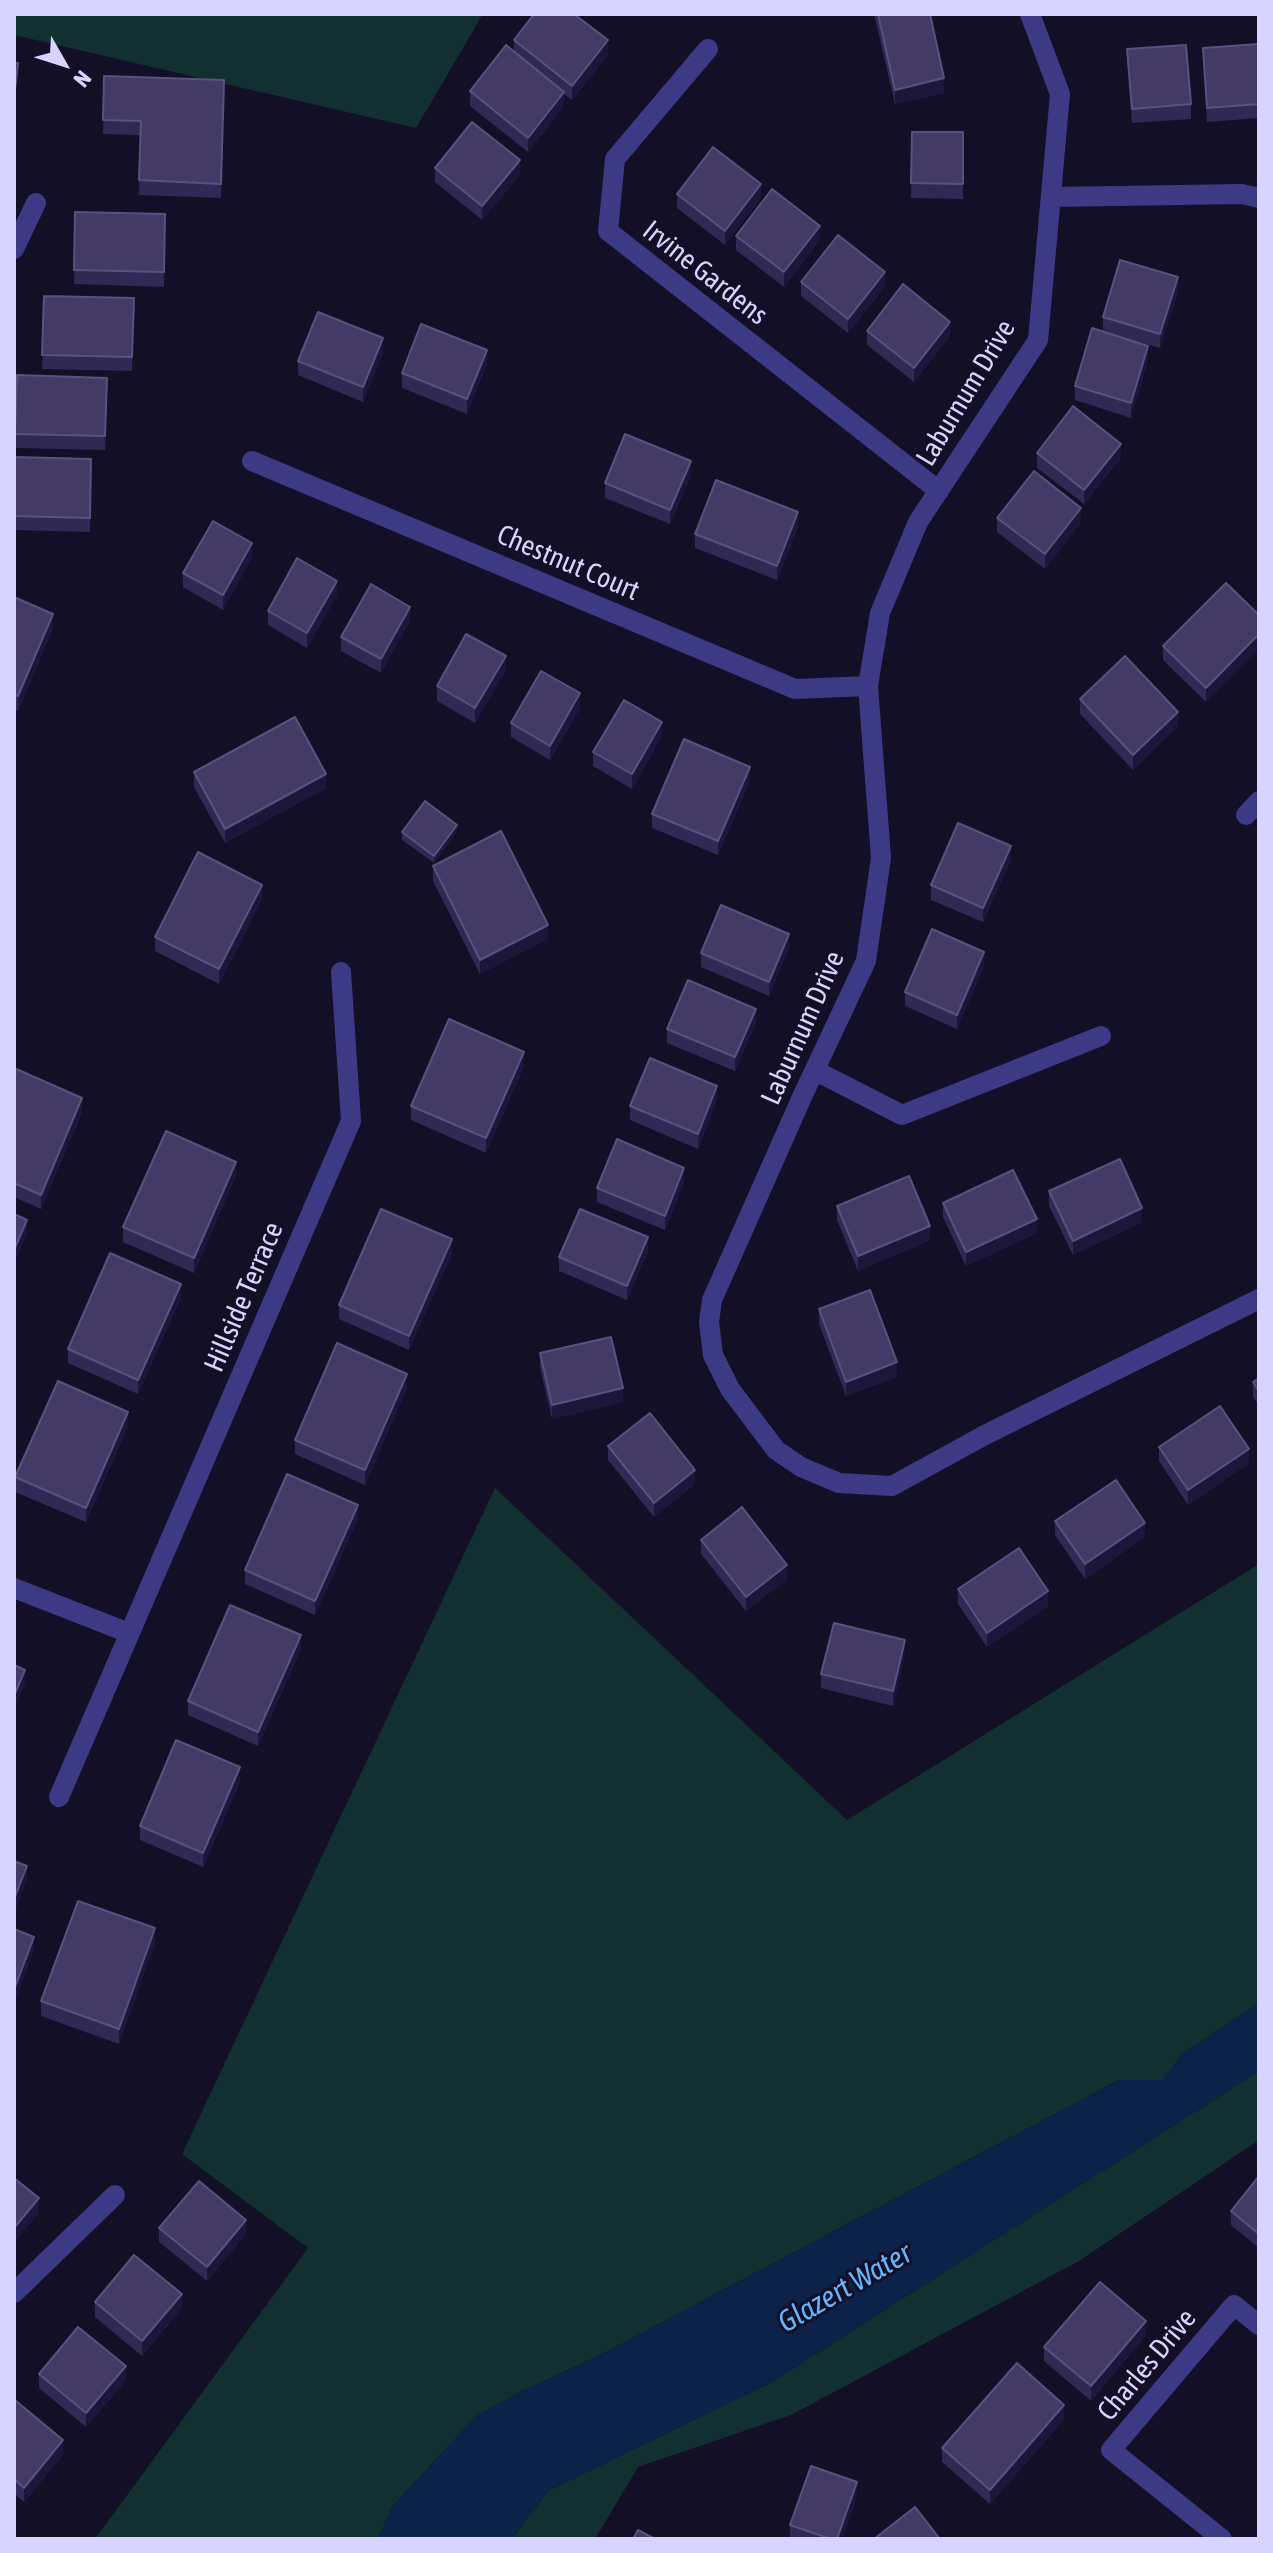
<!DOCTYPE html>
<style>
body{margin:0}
#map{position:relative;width:1273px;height:2553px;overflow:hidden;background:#130f26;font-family:"Asap Condensed",sans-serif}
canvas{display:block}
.frame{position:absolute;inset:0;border:16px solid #d9d4ff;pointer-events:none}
.north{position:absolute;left:24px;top:24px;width:80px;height:80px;-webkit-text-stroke:6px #130f26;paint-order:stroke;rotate:129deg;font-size:22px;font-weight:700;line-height:32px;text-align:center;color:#d9d4ff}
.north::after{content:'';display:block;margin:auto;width:28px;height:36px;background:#d9d4ff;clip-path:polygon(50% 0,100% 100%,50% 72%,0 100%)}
</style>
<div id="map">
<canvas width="1273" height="2553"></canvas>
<div class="frame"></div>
<div class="north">N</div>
</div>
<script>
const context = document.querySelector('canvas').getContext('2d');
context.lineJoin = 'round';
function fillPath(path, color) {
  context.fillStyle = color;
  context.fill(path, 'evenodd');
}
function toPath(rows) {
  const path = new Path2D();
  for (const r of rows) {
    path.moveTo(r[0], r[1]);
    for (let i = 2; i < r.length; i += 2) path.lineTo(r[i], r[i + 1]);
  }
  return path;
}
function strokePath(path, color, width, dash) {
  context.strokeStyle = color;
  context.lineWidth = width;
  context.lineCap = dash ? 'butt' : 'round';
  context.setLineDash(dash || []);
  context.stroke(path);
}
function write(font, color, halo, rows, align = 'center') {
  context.font = font + ' "Asap Condensed",sans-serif';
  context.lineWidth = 6;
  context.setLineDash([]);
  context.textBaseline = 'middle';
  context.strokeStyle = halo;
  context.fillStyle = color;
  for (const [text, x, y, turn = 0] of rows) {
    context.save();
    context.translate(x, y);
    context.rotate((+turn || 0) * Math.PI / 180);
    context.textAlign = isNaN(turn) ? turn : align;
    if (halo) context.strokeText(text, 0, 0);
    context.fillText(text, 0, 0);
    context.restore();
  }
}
const green = toPath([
 [14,14,483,14,416,128,14,35],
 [495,1488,847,1820,1259,1564,1259,2003,1182,2054,1163,2080,1119,2080,606,2352,516,2394,476,2416,393,2506,378,2539,95,2539,308,2248,182,2154],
 [1259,2071,1259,2140,1079,2261,791,2415,638,2467,595,2539,512,2539,548,2491,772,2382]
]);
const water = toPath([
 [1259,2003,1259,2071,772,2382,548,2491,512,2539,378,2539,393,2506,476,2416,516,2394,606,2352,1119,2080,1163,2080,1182,2054]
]);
const minor = toPath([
 [1030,14,1060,94,1038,340,918,522,880,613,868,686,881,858,866,961,802,1097,712,1300,709,1322,713,1355,730,1389,776,1450,801,1467,839,1483,892,1486,983,1436,1259,1299],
 [708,49,615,159,608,231,939,491],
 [1051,197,1242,194,1259,198],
 [14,249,36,203],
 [252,461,795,689,868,686],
 [1246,815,1259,801],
 [816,1071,902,1115,1101,1036],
 [14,1588,129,1633],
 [59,1797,351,1121,341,972],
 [14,2293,115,2195],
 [1222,2539,1111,2450,1234,2305,1259,2325]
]);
const wall = toPath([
 [874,14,930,14,944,93,895,104],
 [514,40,608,55,572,100,564,94,564,106,528,152,470,106,470,91,514,51],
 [1259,44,1259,118,1207,122,1203,48],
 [1127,49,1191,104,1191,119,1132,123],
 [104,76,224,95,221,198,139,195,140,135,103,134],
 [912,132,963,132,963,199,911,198],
 [435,168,520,175,482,220,435,182],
 [677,194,761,198,725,245,677,208],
 [75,212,165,214,164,287,74,284],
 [736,236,820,240,784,287,736,250],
 [801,282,885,287,848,333,801,296],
 [1178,291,1160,348,1103,332,1103,317],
 [44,296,134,298,132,371,42,369],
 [867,331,950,336,914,382,867,345],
 [383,353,363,402,298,375,298,361],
 [1148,360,1131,418,1075,400,1075,386],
 [487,364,467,414,402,388,402,373],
 [17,375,107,378,105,450,15,448],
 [1037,453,1121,458,1084,504,1037,468],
 [14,457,91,459,90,532,14,530],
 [691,475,670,524,605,498,605,483],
 [997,518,1081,522,1045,569,997,532],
 [798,527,777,580,695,548,695,534],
 [252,557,223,610,183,587,183,573],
 [337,595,307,648,268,625,268,611],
 [14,597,53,628,18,711,14,709],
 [1259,615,1206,702,1163,660,1163,646],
 [410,621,381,673,341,651,341,637],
 [506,671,475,723,437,701,437,686],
 [1080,699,1178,726,1133,770,1080,714],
 [580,708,550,760,511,737,511,723],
 [662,736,632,789,593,766,593,752],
 [194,772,326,788,225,843,194,787],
 [750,781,718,855,652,828,652,814],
 [402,832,457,832,434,863,402,840],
 [1011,860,983,922,931,900,931,885],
 [433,866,548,939,480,974,433,881],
 [262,899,219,984,155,951,155,937],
 [789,948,769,996,701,967,701,953],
 [984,967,957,1029,905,1006,905,992],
 [756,1023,735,1071,667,1043,667,1029],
 [524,1066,486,1153,411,1120,411,1106],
 [14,1068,82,1113,41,1209,14,1197],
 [717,1100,698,1149,630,1120,630,1106],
 [236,1176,194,1273,123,1242,123,1227],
 [684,1182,665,1230,597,1202,597,1188],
 [1049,1191,1142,1222,1073,1255,1049,1206],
 [943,1203,1037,1233,966,1266,943,1217],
 [837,1206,930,1240,858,1271,837,1220],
 [648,1252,627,1300,559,1271,559,1257],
 [452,1254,409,1350,339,1319,339,1305],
 [181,1298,138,1394,68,1363,68,1349],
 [819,1309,897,1377,846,1396,819,1324],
 [540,1353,623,1402,552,1419,540,1368],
 [1259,1378,1259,1405,1253,1397,1253,1382],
 [407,1388,365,1485,295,1454,295,1440],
 [128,1427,86,1522,15,1492,15,1477],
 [608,1446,695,1484,654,1517,608,1460],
 [1159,1447,1249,1463,1188,1505,1159,1461],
 [358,1519,315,1615,245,1584,245,1570],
 [1055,1521,1145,1537,1085,1579,1055,1535],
 [701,1540,787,1579,746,1611,701,1554],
 [958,1589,1048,1606,987,1647,958,1604],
 [301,1650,258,1746,188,1715,188,1701],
 [905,1655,893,1706,821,1688,821,1674],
 [240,1782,203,1867,140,1840,140,1826],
 [155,1943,119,2044,41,2016,41,2001],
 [1259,2176,1259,2248,1231,2225,1231,2211],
 [159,2228,246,2234,207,2281,159,2242],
 [95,2302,182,2308,142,2356,95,2317],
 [1146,2335,1091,2401,1044,2361,1044,2347],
 [39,2374,126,2380,86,2427,39,2388],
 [14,2404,63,2455,24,2502,14,2494],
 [1064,2420,990,2504,942,2462,942,2448],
 [857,2496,842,2539,790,2539,790,2525]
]);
const shadedWall = toPath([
 [608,40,608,55,572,100,572,86],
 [18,63,18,77,14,112,14,98],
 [944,78,944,93,895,104,895,90],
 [564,92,564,106,528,152,528,138],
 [520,160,520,175,482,220,482,206],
 [761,184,761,198,725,245,725,231],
 [820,226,820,240,784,287,784,272],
 [885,272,885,287,848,333,848,319],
 [1178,277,1178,291,1160,348,1160,334],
 [950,322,950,336,914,382,914,368],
 [383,338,383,353,363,402,363,387],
 [1148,346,1148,360,1131,418,1131,403],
 [487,350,487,364,467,414,467,399],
 [1121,444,1121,458,1084,504,1084,490],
 [691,461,691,475,670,524,670,510],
 [1081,508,1081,522,1045,569,1045,554],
 [798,512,798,527,777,580,777,566],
 [252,543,252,557,223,610,223,595],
 [337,581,337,595,307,648,307,633],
 [410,607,410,621,381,673,381,659],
 [53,614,53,628,18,711,18,696],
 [1259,634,1259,648,1206,702,1206,688],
 [506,656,506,671,475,723,475,708],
 [580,693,580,708,550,760,550,746],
 [1178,712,1178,726,1133,770,1133,755],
 [662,722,662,736,632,789,632,774],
 [750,767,750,781,718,855,718,841],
 [326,774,326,788,225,843,225,829],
 [457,825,457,832,434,863,434,856],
 [1011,846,1011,860,983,922,983,908],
 [262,885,262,899,219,984,219,969],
 [548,925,548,939,480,974,480,960],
 [789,934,789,948,769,996,769,982],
 [984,952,984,967,957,1029,957,1015],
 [756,1009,756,1023,735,1071,735,1057],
 [524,1052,524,1066,486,1153,486,1138],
 [717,1086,717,1100,698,1149,698,1134],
 [82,1098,82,1113,41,1209,41,1195],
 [236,1162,236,1176,194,1273,194,1258],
 [684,1168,684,1182,665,1230,665,1216],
 [1142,1208,1142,1222,1073,1255,1073,1241],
 [1037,1219,1037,1233,966,1266,966,1252],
 [27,1220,27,1234,14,1264,14,1250],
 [930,1226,930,1240,858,1271,858,1256],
 [648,1237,648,1252,627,1300,627,1286],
 [452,1239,452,1254,409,1350,409,1336],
 [181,1284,181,1298,138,1394,138,1380],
 [897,1362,897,1377,846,1396,846,1382],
 [407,1374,407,1388,365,1485,365,1470],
 [623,1388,623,1402,552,1419,552,1405],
 [128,1412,128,1427,86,1522,86,1508],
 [1249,1449,1249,1463,1188,1505,1188,1490],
 [695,1470,695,1484,654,1517,654,1503],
 [358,1505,358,1519,315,1615,315,1601],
 [1145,1523,1145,1537,1085,1579,1085,1564],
 [787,1565,787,1579,746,1611,746,1597],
 [1048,1591,1048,1606,987,1647,987,1633],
 [301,1635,301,1650,258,1746,258,1732],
 [905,1640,905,1655,893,1706,893,1691],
 [25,1670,25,1684,14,1710,14,1696],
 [240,1767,240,1782,203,1867,203,1853],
 [27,1866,27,1880,14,1914,14,1899],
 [155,1928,155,1943,119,2044,119,2029],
 [34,1937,34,1951,15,2001,15,1987],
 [39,2198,39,2213,14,2243,14,2228],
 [246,2220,246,2234,207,2281,207,2267],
 [182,2294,182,2308,142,2356,142,2341],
 [1146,2321,1146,2335,1091,2401,1091,2386],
 [126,2366,126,2380,86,2427,86,2413],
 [1064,2405,1064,2420,990,2504,990,2490],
 [63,2440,63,2455,24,2502,24,2488],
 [857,2482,857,2496,842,2539,837,2539]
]);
const building = toPath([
 [534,14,574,14,608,40,572,86,514,40,534,14],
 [878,14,930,14,944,78,895,90,878,14],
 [1259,44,1259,104,1207,108,1203,48,1259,44],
 [506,45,564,92,528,138,470,91,506,45],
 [1186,45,1191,104,1132,109,1127,49,1186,45],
 [14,63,18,63,14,98,14,63],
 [104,76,224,80,221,184,139,180,141,121,103,120,104,76],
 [472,122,520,160,482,206,435,168,472,122],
 [912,132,963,132,963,184,911,183,912,132],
 [713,147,761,184,725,231,677,194,713,147],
 [772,189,820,226,784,272,736,236,772,189],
 [75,212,165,214,164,272,74,270,75,212],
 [838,235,885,272,848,319,801,282,838,235],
 [1120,260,1178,277,1160,334,1103,317,1120,260],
 [903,284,950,322,914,368,867,331,903,284],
 [44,296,134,298,132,357,42,355,44,296],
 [318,312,383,338,363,387,298,361,318,312],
 [421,324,487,350,467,399,402,373,421,324],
 [1092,328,1148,346,1131,403,1075,386,1092,328],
 [17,375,107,378,105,436,15,434,17,375],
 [1073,406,1121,444,1084,490,1037,453,1073,406],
 [625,434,691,461,670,510,605,483,625,434],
 [14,457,91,459,90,518,14,516,14,457],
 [1034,471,1081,508,1045,554,997,518,1034,471],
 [716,480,798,512,777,566,695,534,716,480],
 [213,521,252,543,223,595,183,573,213,521],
 [297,558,337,581,307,633,268,611,297,558],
 [1226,583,1259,615,1259,634,1206,688,1163,646,1226,583],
 [371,584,410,607,381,659,341,637,371,584],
 [14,597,53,614,18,696,14,695,14,597],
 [466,634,506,656,475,708,437,686,466,634],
 [1125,656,1178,712,1133,755,1080,699,1125,656],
 [541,671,580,693,550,746,511,723,541,671],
 [624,700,662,722,632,774,593,752,624,700],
 [295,717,326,774,225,829,194,772,295,717],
 [684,739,750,767,718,841,652,814,684,739],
 [425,801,457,825,434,856,402,832,425,801],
 [958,823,1011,846,983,908,931,885,958,823],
 [501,831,548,925,480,960,433,866,501,831],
 [198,852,262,885,219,969,155,937,198,852],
 [721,905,789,934,769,982,701,953,721,905],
 [932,929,984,952,957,1015,905,992,932,929],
 [688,980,756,1009,735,1057,667,1029,688,980],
 [449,1019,524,1052,486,1138,411,1106,449,1019],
 [650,1058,717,1086,698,1134,630,1106,650,1058],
 [14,1068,82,1098,41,1195,14,1183,14,1068],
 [166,1131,236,1162,194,1258,123,1227,166,1131],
 [617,1139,684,1168,665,1216,597,1188,617,1139],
 [1120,1159,1142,1208,1073,1241,1049,1191,1120,1159],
 [1013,1170,1037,1219,966,1252,943,1203,1013,1170],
 [909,1176,930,1226,858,1256,837,1206,909,1176],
 [381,1209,452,1239,409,1336,339,1305,381,1209],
 [580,1209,648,1237,627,1286,559,1257,580,1209],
 [14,1214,27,1220,14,1250,14,1214],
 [110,1253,181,1284,138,1380,68,1349,110,1253],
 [870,1290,897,1362,846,1382,819,1309,870,1290],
 [611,1337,623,1388,552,1405,540,1353,611,1337],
 [337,1343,407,1374,365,1470,295,1440,337,1343],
 [1259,1378,1259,1391,1253,1382,1259,1378],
 [58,1381,128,1412,86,1508,15,1477,58,1381],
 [1220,1406,1249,1449,1188,1490,1159,1447,1220,1406],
 [650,1413,695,1470,654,1503,608,1446,650,1413],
 [287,1474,358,1505,315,1601,245,1570,287,1474],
 [1116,1480,1145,1523,1085,1564,1055,1521,1116,1480],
 [742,1507,787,1565,746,1597,701,1540,742,1507],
 [1019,1548,1048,1591,987,1633,958,1589,1019,1548],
 [230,1605,301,1635,258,1732,188,1701,230,1605],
 [834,1623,905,1640,893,1691,821,1674,834,1623],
 [14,1665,25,1670,14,1696,14,1665],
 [176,1740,240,1767,203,1853,140,1826,176,1740],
 [14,1861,27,1866,14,1899,14,1861],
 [78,1901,155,1928,119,2029,41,2001,78,1901],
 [14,1929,34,1937,15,1987,14,1986,14,1929],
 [1259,2176,1259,2234,1231,2211,1259,2176],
 [14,2178,39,2198,14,2228,14,2178],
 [199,2181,246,2220,207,2267,159,2228,199,2181],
 [134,2255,182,2294,142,2341,95,2302,134,2255],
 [1100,2282,1146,2321,1091,2386,1044,2347,1100,2282],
 [78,2327,126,2366,86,2413,39,2374,78,2327],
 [1017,2363,1064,2405,990,2490,942,2448,1017,2363],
 [16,2401,63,2440,24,2488,14,2479,14,2404,16,2401],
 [811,2466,857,2482,837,2539,831,2539,790,2525,811,2466],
 [915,2507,940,2539,874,2539,915,2507],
 [638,2530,655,2539,633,2539,638,2530]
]);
const streetNames = [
 ["Irvine Gardens",705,273,38],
 ["Laburnum Drive",966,393,-59],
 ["Chestnut Court",568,563,23],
 ["Laburnum Drive",803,1028,-66],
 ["Hillside Terrace",244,1297,-67],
 ["Charles Drive",1147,2365,-50]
];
const waterNames = [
 ["Glazert Water",845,2288,-30]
];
fillPath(green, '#12302f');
fillPath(water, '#0c2248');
strokePath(minor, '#3d3a85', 20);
fillPath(wall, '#312854');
fillPath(shadedWall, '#1d163a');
fillPath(building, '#433a66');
strokePath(building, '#5a527e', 2);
write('28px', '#d9d4ff', '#130f26', streetNames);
write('italic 30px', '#62b6ff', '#130f26', waterNames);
</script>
